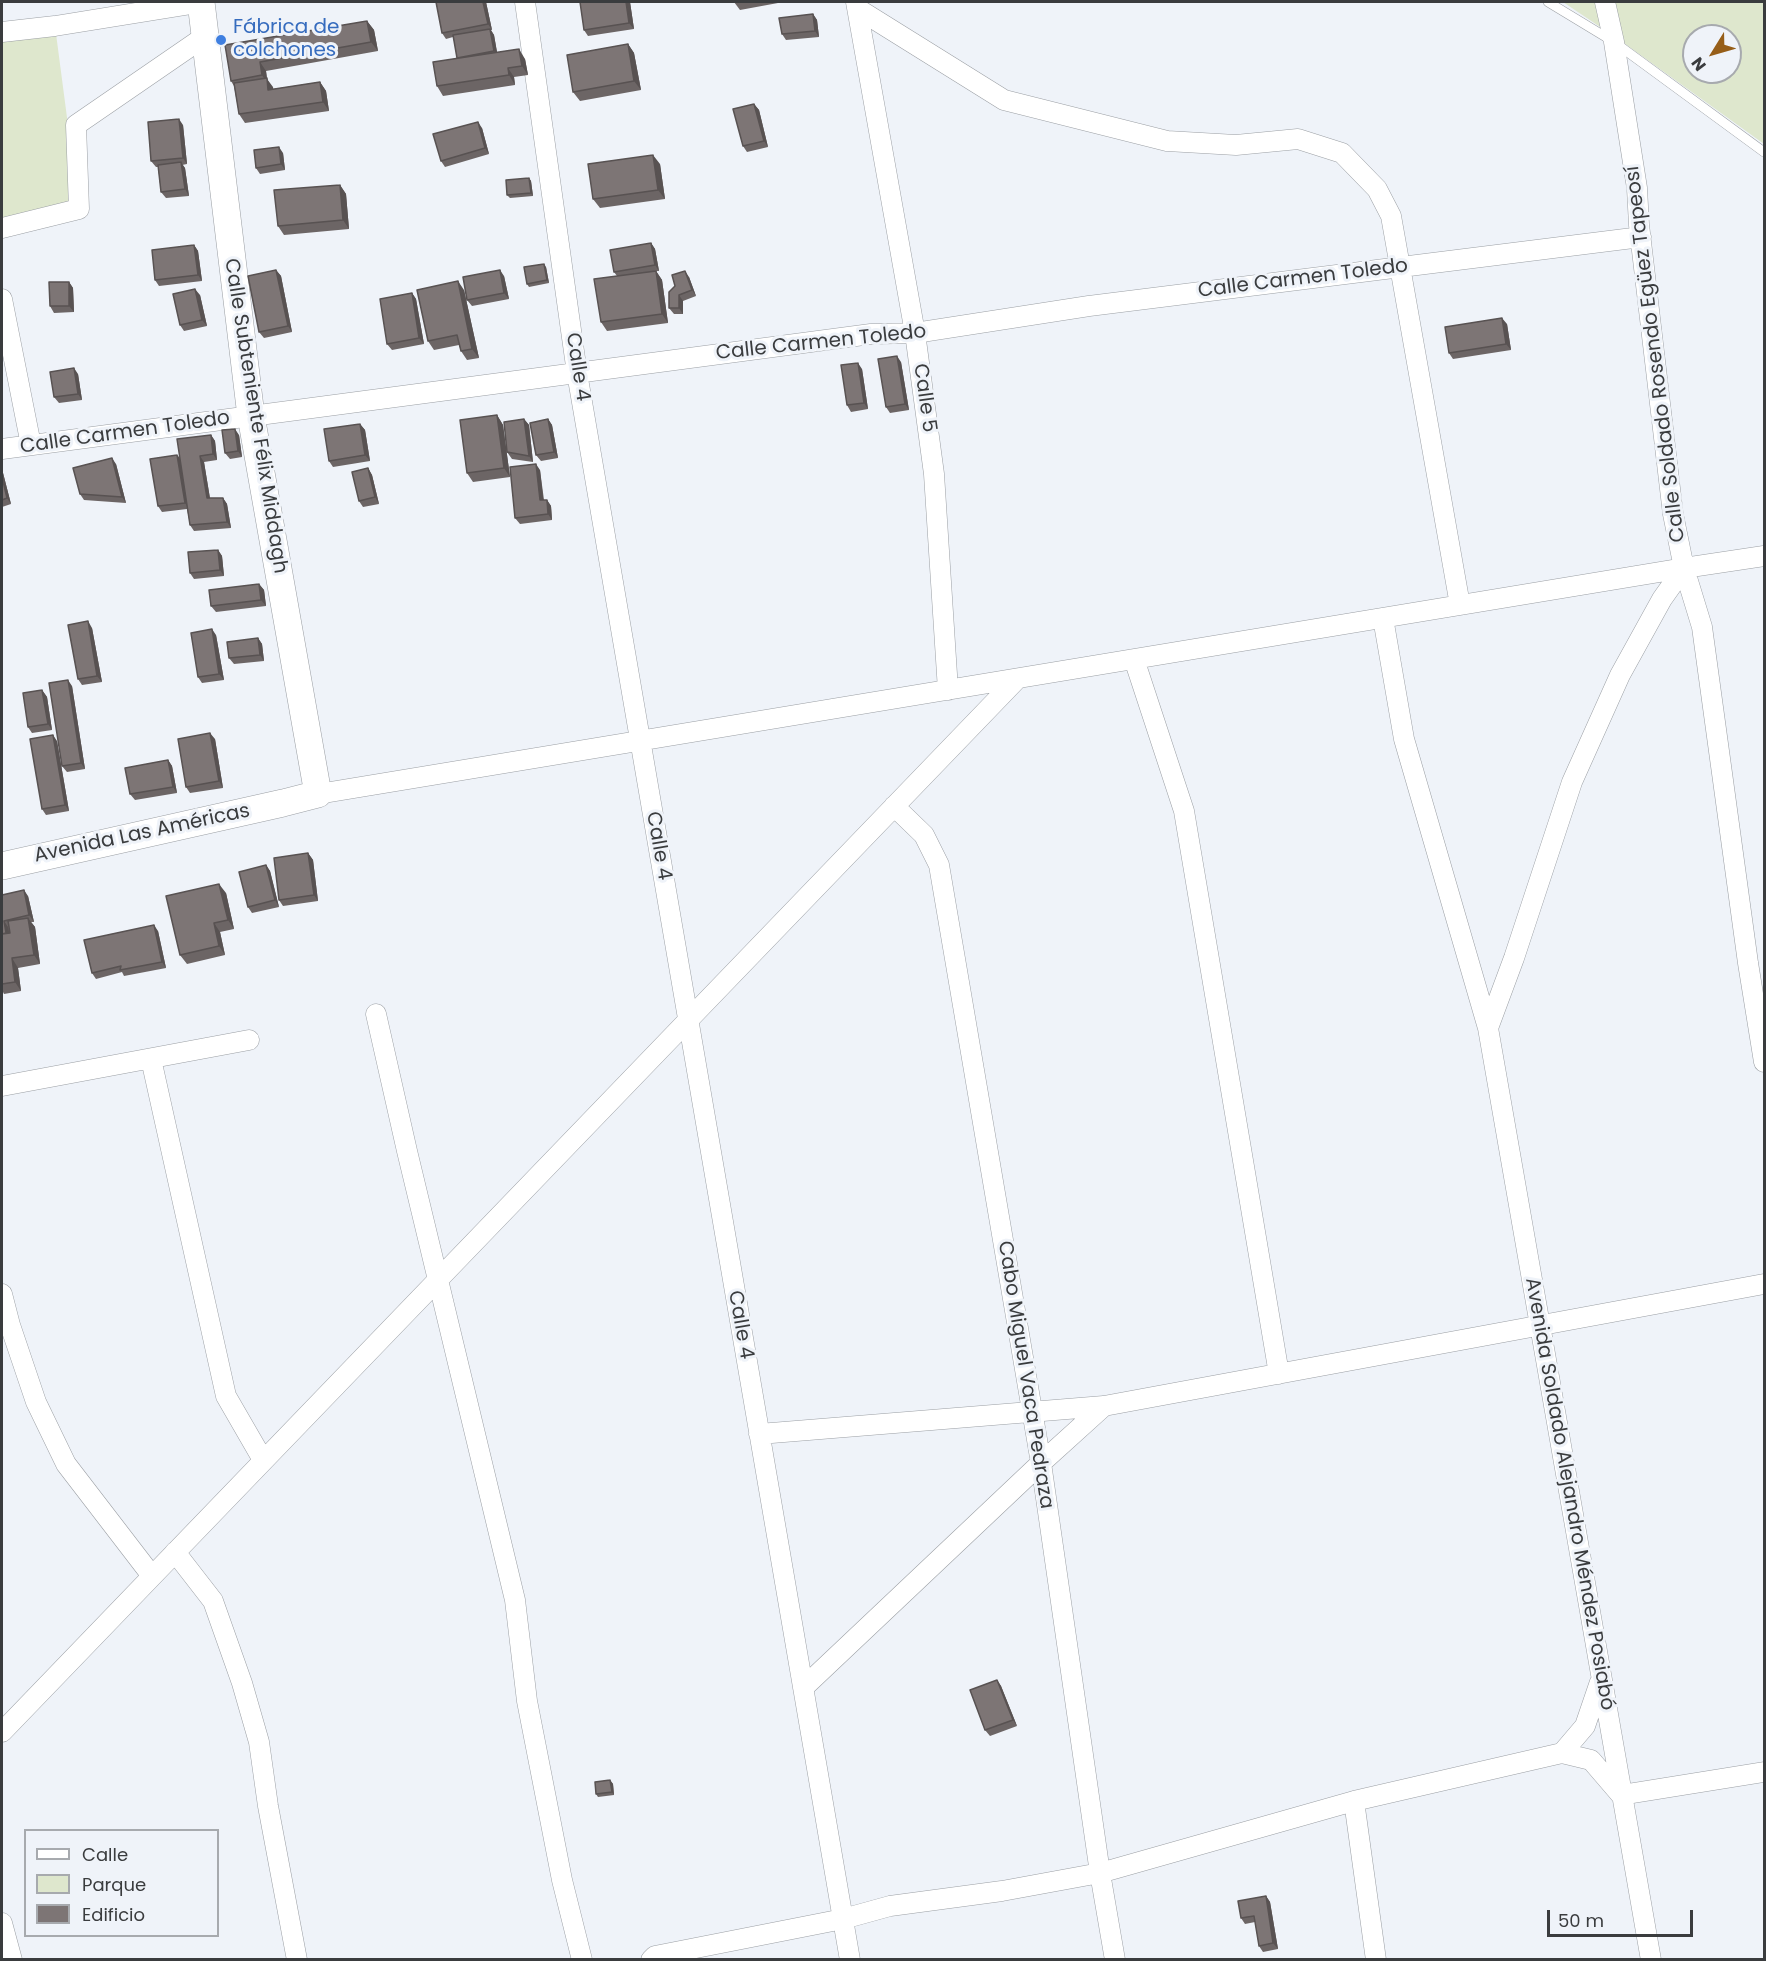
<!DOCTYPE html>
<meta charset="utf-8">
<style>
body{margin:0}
#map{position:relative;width:1766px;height:1961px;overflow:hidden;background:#eff3f9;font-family:Poppins,sans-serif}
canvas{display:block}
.frame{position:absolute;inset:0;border:3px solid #3a3c3e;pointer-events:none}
.legend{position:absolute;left:24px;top:1829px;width:195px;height:108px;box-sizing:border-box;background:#eff3f9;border:2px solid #a7aaae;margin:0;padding:8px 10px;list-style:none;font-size:18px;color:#3a3c3e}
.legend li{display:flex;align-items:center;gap:12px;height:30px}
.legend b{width:30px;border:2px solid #a7aaae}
.north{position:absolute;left:1682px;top:24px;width:60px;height:60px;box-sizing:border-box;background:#eff3f9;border:2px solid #a7aaae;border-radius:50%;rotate:233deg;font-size:16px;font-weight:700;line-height:24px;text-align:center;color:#3a3c3e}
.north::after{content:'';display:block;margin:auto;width:21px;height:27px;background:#965e19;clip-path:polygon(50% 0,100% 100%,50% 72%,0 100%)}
.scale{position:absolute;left:1547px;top:1910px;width:146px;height:27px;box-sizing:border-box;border:3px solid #3a3c3e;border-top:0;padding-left:8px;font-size:18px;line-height:21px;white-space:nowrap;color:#3a3c3e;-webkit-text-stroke:4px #eff3f9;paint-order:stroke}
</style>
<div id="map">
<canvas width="1766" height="1961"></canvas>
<div class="frame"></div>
<ul class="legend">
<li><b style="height:8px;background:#fff"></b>Calle</li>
<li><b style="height:16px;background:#dee7cd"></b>Parque</li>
<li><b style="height:16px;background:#7d7575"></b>Edificio</li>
</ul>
<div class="north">N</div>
<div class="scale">50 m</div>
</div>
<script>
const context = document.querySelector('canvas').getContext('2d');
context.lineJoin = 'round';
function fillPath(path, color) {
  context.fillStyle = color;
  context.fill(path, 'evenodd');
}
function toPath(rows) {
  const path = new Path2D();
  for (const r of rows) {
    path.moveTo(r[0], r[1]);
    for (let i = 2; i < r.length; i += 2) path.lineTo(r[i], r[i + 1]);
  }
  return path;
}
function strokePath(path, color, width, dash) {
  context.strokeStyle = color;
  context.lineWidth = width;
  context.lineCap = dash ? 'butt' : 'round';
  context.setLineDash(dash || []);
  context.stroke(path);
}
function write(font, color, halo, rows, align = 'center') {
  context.font = font + ' Poppins,sans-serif';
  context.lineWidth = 6;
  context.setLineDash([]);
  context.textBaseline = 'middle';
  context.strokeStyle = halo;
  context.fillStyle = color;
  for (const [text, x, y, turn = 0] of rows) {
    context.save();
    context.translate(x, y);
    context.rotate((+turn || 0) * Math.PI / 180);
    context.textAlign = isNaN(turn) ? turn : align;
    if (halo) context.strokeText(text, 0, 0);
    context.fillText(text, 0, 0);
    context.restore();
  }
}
const green = toPath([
 [1563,2,1764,2,1764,144,1621,41],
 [1694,36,1730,36,1730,72,1694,72],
 [55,26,79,209,2,228,2,32]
]);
const service = toPath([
 [1548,2,1614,42,1764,152]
]);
const minor = toPath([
 [525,2,577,373,850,1960],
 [856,2,915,333,934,474,948,690],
 [1605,2,1614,42,1637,188,1639,225,1673,514,1684,568,1702,627,1748,963,1764,1062],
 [858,9,1004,100,1167,141,1236,145,1298,139,1342,153,1377,189,1391,216,1460,605],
 [2,32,55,26,204,2],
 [2,228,79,209,76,125,204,37],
 [2,299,31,445],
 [2,449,871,334,915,333,1089,306,1641,237],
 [1383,618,1404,739,1488,1028,1651,1960],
 [1134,659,1184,811,1279,1374],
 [318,794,1684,568],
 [894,806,924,835,939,865,1041,1463,1100,1873,1115,1960],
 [376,1014,407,1151,515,1600,527,1701,562,1880,582,1960],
 [1488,1028,1514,958,1572,782,1620,675,1662,599,1684,568,1764,556],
 [151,1059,226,1396,263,1460],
 [2,1086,249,1040],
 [2,1294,10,1325,36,1402,66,1464,152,1576],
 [759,1434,1104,1406,1764,1284],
 [175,1552,213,1601,242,1683,259,1742,268,1806,297,1960],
 [803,1688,1041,1463,1104,1406],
 [2,1732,1017,679],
 [1562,1753,1585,1726,1600,1682],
 [1354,1801,1376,1960],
 [2,1923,12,1960],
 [651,1960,655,1956,843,1919,890,1906,1002,1891,1100,1873,1354,1801,1562,1753,1591,1760,1621,1795,1764,1772]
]);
const secondary = toPath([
 [2,866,283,803,318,794,251,416,201,2]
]);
const wall = toPath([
 [486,2,492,30,491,30,494,35,497,53,525,59,528,75,514,77,515,85,443,96,437,86,458,59,453,37,446,39,442,33],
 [580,2,630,2,634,29,588,36,584,30],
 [734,2,778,2,778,3,740,10],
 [813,14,817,20,819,37,786,40,782,34],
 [367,21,374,30,378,51,266,71,267,79,273,89,320,82,326,91,329,111,245,123,239,114,234,86,231,81,225,45],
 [628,44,634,53,641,90,580,101,573,92],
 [754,104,759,110,768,147,747,152,743,146],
 [183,125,187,164,182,165,185,168,189,196,166,198,161,192,158,167,156,167,151,161],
 [482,128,489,154,445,167,441,161],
 [283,153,285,170,260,174,256,168],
 [660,164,665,199,600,208,593,199],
 [529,178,531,181,533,196,510,198,507,195],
 [340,185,346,194,349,229,284,235,278,226],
 [651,243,655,249,659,271,656,271,662,280,668,323,607,331,601,322,617,276,614,272],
 [194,245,198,251,202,281,159,286,155,280],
 [546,267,549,283,529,287,527,284],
 [276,270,281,276,292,332,264,338,259,332],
 [504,276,509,299,472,306,467,300],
 [689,277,696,296,683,301,683,314,674,314,669,308],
 [69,282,73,288,74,312,54,313,50,306],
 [464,290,479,358,467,360,461,351,459,345,434,350,428,341],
 [412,293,416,299,424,344,392,350,387,344],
 [200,295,207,326,184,331,180,325],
 [1507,324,1511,350,1453,359,1449,353],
 [901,362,909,410,890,413,886,407],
 [862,369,868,409,851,412,847,405],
 [78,374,82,400,59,403,54,397],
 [497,415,503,425,510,477,473,482,467,473],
 [524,419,529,425,533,462,512,459,507,452],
 [548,419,552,425,558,458,541,461,536,455],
 [360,424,365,430,370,461,333,467,329,461],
 [211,435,215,441,217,460,204,462,210,498,223,498,227,504,231,528,194,531,190,525,187,509,162,512,158,506,177,455,180,458],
 [239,435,242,457,230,459,225,453],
 [116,464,126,503,84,500,80,494],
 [368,468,372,475,379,504,363,507,359,501],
 [2,469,11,504,2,507],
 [540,470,544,500,547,500,551,506,552,520,520,524,515,518],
 [218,550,222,556,224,576,194,579,190,573],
 [259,584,264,590,266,606,216,612,211,606],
 [92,628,102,682,82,685,78,679],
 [216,635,224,680,202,683,198,677],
 [258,638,262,644,264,661,234,664,229,658],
 [72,686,85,769,67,772,62,766],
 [42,690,47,697,52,730,32,733,28,727],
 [215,739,223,788,190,793,186,787],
 [57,741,69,811,46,815,42,809],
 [168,760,172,766,177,793,135,800,130,794],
 [308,853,313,860,318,901,283,906,279,900],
 [266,865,270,871,279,907,252,913,248,907],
 [226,893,234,929,220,932,225,955,187,964,180,955],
 [2,895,28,896,34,922,31,922,35,927,40,964,18,968,21,991,4,994,2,990],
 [158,931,166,968,124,976,122,972,96,979,92,973],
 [997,1680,1001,1686,1017,1726,990,1736,985,1730],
 [610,1780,613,1784,614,1795,598,1797,596,1794],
 [1266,1896,1270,1902,1278,1949,1263,1952,1259,1946,1255,1922,1245,1924,1241,1918]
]);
const shadedWall = toPath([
 [483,2,486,2,492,30,488,24],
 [626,2,630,2,634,29,629,23],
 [813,14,817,20,819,37,815,31],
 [367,21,374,30,378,51,371,42],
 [490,29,494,35,498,57,494,51],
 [628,44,634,53,641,90,634,81],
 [519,49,525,59,528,75,522,66],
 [260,62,266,71,267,79,273,87,275,99,268,90,267,83,262,75],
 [508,68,514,77,515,85,509,75],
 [320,82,326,91,329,111,323,102],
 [754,104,759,110,768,147,764,141],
 [179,119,183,125,187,164,183,158],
 [478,122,482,128,489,154,485,148],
 [279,147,283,153,285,170,281,164],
 [653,155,660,164,665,199,658,190],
 [181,162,185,168,189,196,185,189],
 [529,178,531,181,533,196,531,193],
 [340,185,346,194,349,229,343,220],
 [651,243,655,249,659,271,655,265],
 [194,245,198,251,202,281,198,275],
 [544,264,546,267,549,283,547,280],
 [276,270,281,276,292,332,288,326],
 [500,270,504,276,509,299,504,293],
 [656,271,662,280,668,323,662,314],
 [685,271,689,277,696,296,692,290],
 [458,281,464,290,479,358,472,349],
 [69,282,73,288,74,312,69,306],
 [195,289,200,295,207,326,202,320],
 [412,293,416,299,424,344,419,338],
 [679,295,683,301,683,314,679,308],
 [1502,318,1507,324,1511,350,1506,344],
 [897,356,901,362,909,410,905,404],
 [858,363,862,369,868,409,864,403],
 [74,368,78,374,82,400,78,394],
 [497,415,503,425,510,477,504,468],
 [524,419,529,425,533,462,529,456],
 [548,419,552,425,558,458,554,452],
 [360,424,365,430,370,461,365,455],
 [235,429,239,435,242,457,238,451],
 [211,435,215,441,217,460,213,454],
 [177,455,182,461,189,509,185,503],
 [200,456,204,462,211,505,207,498],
 [112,458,116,464,126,503,122,497],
 [536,464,540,470,544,506,540,500],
 [368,468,372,475,379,504,375,497],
 [2,469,11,504,7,498,2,477],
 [223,498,227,504,231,528,227,522],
 [547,500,551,506,552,520,548,514],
 [218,550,222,556,224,576,220,570],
 [259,584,264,590,266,606,261,600],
 [88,621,92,628,102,682,97,676],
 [212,629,216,635,224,680,219,674],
 [258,638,262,644,264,661,260,655],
 [68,680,72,686,85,769,81,763],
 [42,690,47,697,52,730,48,724],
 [210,733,215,739,223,788,219,781],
 [53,735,57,741,69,811,65,805],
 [168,760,172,766,177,793,173,787],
 [308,853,313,860,318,901,314,895],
 [266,865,270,871,279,907,275,900],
 [219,884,226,893,234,929,228,920],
 [24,890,28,896,34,922,29,915],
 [28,918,35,927,40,964,34,955],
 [4,921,8,927,11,940,6,934],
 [214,923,220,932,225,955,219,946],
 [154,925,158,931,166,968,162,962],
 [12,958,18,968,21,991,15,982],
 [997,1680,1001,1686,1017,1726,1013,1720],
 [610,1780,613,1784,614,1795,612,1792],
 [1266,1896,1270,1902,1278,1949,1273,1943]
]);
const building = toPath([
 [436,2,483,2,488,24,442,33,436,2],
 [580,2,626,2,629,23,584,30,580,2],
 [813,14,815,31,782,34,779,18,813,14],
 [367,21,371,42,260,62,262,75,231,81,225,45,367,21],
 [490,29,494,51,457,58,453,35,490,29],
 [628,44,634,81,573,92,567,55,628,44],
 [519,49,522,66,508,68,509,75,437,86,433,62,519,49],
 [267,78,268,90,320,82,323,102,239,114,234,83,267,78],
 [754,104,764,141,743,146,733,109,754,104],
 [179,119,183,158,151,161,148,122,179,119],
 [478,122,485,148,441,161,433,134,478,122],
 [279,147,281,164,256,168,254,150,279,147],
 [653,155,658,190,593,199,588,164,653,155],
 [181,162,185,189,161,192,158,165,181,162],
 [529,178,531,193,507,195,506,180,529,178],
 [340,185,343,220,278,226,274,190,340,185],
 [651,243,655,265,614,272,610,250,651,243],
 [194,245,198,275,155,280,152,250,194,245],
 [544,264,547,280,527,284,524,267,544,264],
 [276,270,288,326,259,332,248,276,276,270],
 [500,270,504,293,467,300,463,277,500,270],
 [656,271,662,314,601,322,594,279,656,271],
 [685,271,692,290,679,295,679,308,669,308,669,292,675,286,672,275,685,271],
 [458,281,472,349,461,351,457,335,428,341,417,290,458,281],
 [49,282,69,282,69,306,50,306,49,282],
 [195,289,202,320,180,325,173,294,195,289],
 [412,293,419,338,387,344,380,299,412,293],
 [1502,318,1506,344,1449,353,1445,327,1502,318],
 [897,356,905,404,886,407,878,359,897,356],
 [858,363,864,403,847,405,841,365,858,363],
 [74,368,78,394,54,397,50,372,74,368],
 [497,415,504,468,467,473,460,420,497,415],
 [524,419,529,456,507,452,504,422,524,419],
 [548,419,554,452,536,455,530,423,548,419],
 [360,424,365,455,329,461,324,429,360,424],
 [235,429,238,451,225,453,222,430,235,429],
 [211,435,213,454,200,456,207,498,223,498,227,522,190,525,177,439,211,435],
 [177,455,185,503,158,506,150,459,177,455],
 [112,458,122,497,80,494,73,468,112,458],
 [536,464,540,500,547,500,548,514,515,518,510,467,536,464],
 [368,468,375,497,359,501,352,472,368,468],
 [2,477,7,498,2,500,2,477],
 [218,550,220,570,190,573,188,552,218,550],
 [259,584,261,600,211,606,209,590,259,584],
 [88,621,97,676,78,679,68,625,88,621],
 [212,629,219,674,198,677,191,633,212,629],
 [258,638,260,655,229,658,227,642,258,638],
 [68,680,81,763,62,766,49,683,68,680],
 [42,690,48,724,28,727,23,693,42,690],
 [210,733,219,781,186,787,178,739,210,733],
 [53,735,65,805,42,809,30,739,53,735],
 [168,760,173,787,130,794,125,768,168,760],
 [308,853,314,895,279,900,274,858,308,853],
 [266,865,275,900,248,907,239,872,266,865],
 [219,884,228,920,214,923,219,946,180,955,166,896,219,884],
 [24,890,29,915,4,921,6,933,2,934,2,895,24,890],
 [28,918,34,955,12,958,15,982,2,984,2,934,10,933,8,921,28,918],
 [154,925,162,962,120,970,121,966,92,973,84,940,154,925],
 [997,1680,1013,1720,985,1730,970,1690,997,1680],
 [610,1780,612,1792,596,1794,595,1782,610,1780],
 [1266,1896,1273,1943,1259,1946,1254,1916,1241,1918,1238,1901,1266,1896]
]);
const markers = [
 [221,40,6,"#3f7fe0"]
];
const shopNames = [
 ["Fábrica de",233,28],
 ["colchones",233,51]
];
const streetNames = [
 ["Calle Carmen Toledo",1303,279,-7],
 ["Calle Carmen Toledo",821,343,-6],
 ["Calle Soldado Rosendo Egüez Tapeosí",1656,354,-97],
 ["Calle 4",577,367,81],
 ["Calle 5",924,398,82],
 ["Calle Subteniente Félix Middagh",255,416,81],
 ["Calle Carmen Toledo",125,433,-8],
 ["Avenida Las Américas",142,834,-12],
 ["Calle 4",658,846,80],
 ["Calle 4",740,1325,80],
 ["Cabo Miguel Vaca Pedraza",1025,1375,81],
 ["Avenida Soldado Alejandro Méndez Posiabó",1569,1494,80]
];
fillPath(green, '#dee7cd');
strokePath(service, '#9b9fa4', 10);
strokePath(minor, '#9b9fa4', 21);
strokePath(secondary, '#9b9fa4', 28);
strokePath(service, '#fff', 9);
strokePath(minor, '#fff', 20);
strokePath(secondary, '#fff', 27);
fillPath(wall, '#6c6565');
fillPath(shadedWall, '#585252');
fillPath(building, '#7d7575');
strokePath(building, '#585252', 1.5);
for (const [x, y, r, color] of markers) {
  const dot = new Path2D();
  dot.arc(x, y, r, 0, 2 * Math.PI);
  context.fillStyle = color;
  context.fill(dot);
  strokePath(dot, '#eff3f9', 2);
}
write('20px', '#366cbe', '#eff3f9', shopNames, 'left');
write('20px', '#3a3c3e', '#eff3f9', streetNames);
</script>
